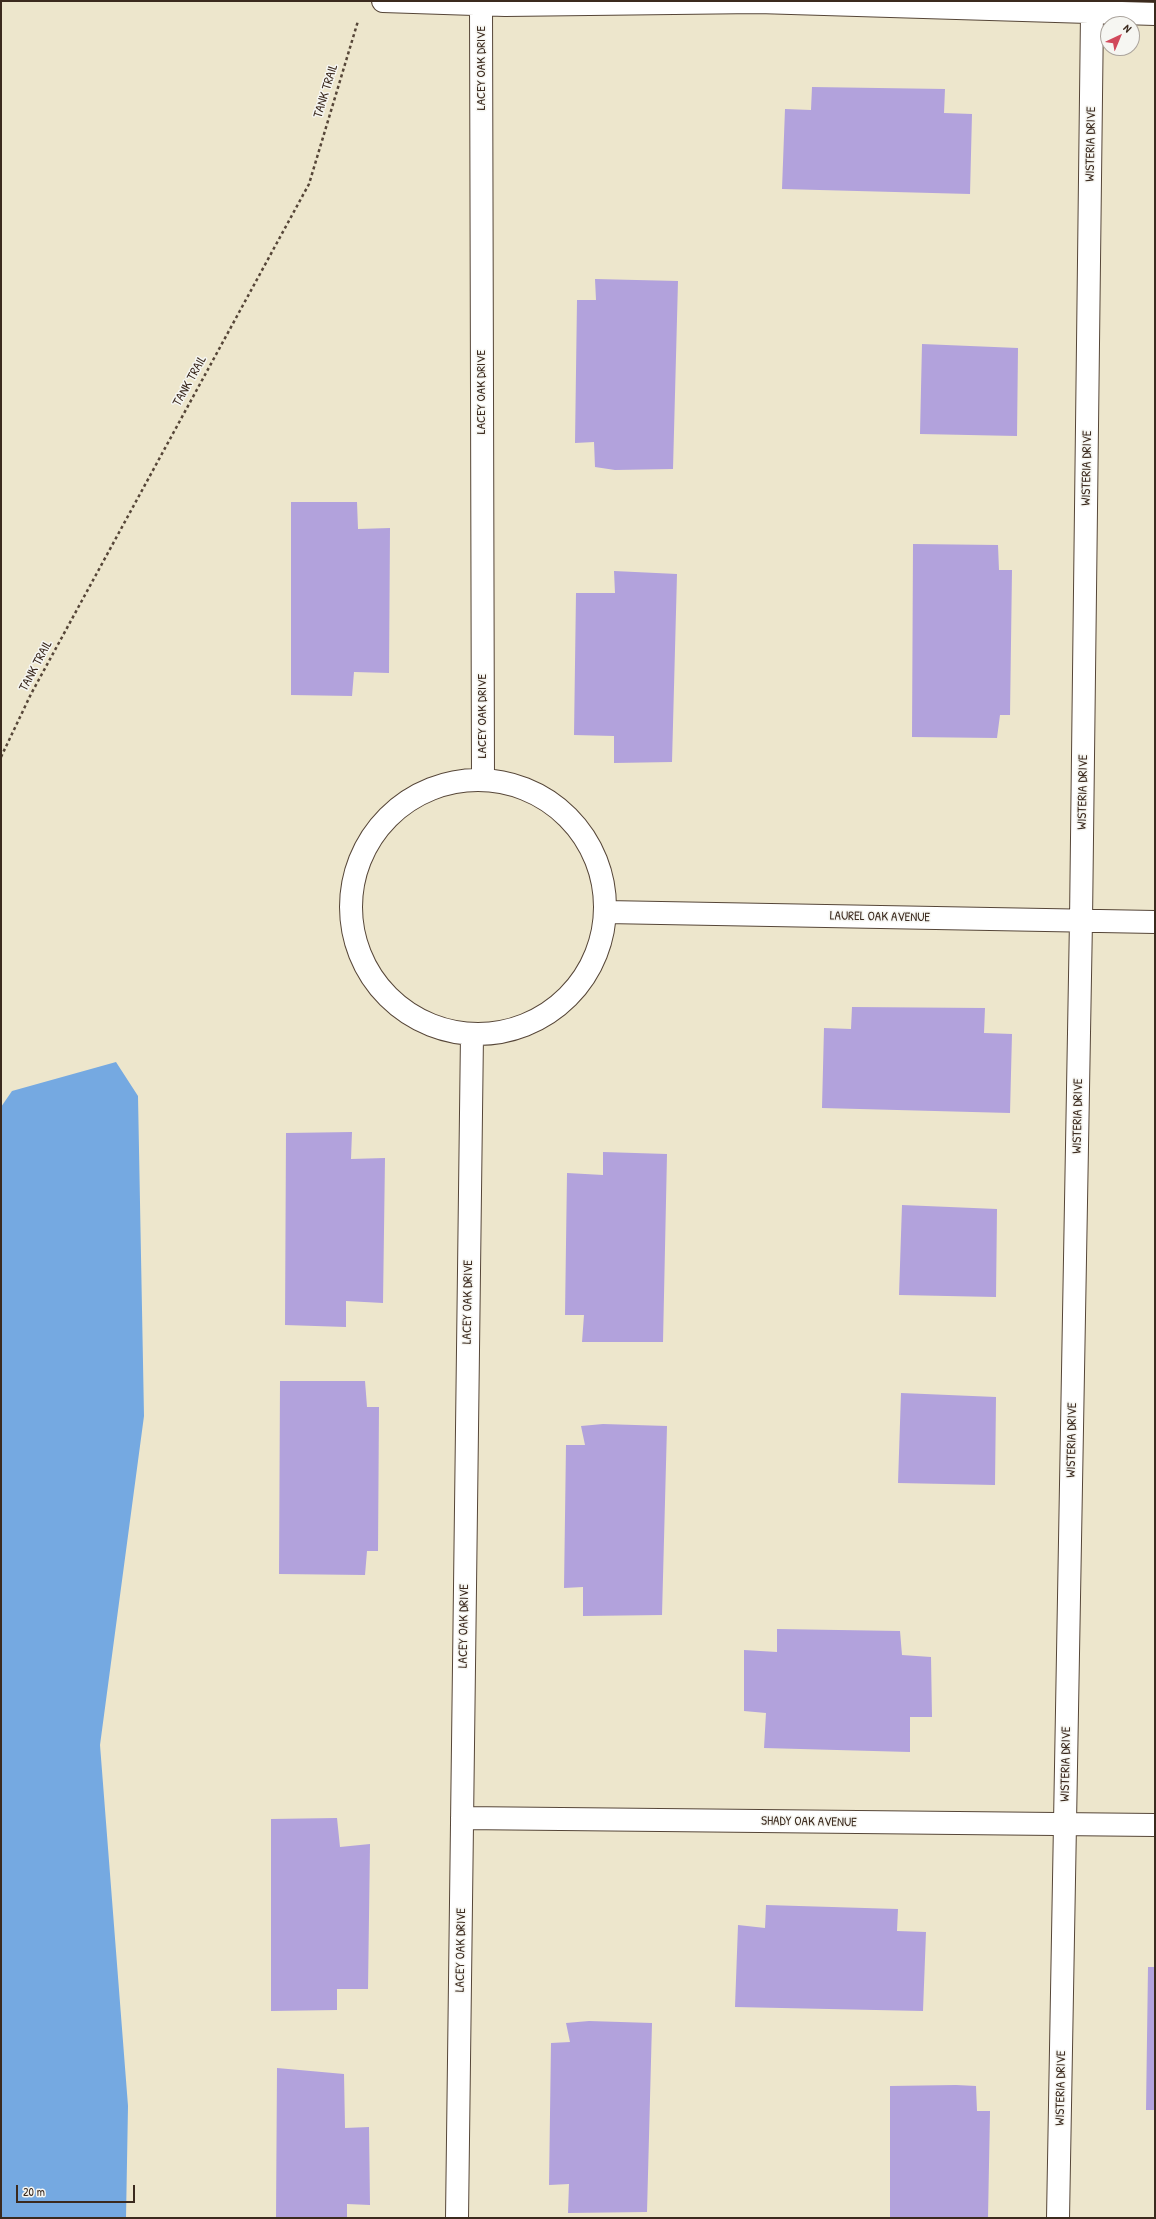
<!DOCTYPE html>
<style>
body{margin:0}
#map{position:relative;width:1156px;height:2219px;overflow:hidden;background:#ede6cc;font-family:"Patrick Hand",sans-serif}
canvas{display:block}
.frame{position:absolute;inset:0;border:2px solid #3b2a1e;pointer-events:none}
.north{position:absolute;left:1100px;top:16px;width:40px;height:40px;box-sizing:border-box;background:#f6f6f2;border:1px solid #aba49d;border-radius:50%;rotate:44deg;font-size:11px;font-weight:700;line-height:16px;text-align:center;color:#3b2a1e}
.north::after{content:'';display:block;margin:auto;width:14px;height:18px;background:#d1495b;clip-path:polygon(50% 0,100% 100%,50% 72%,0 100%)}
.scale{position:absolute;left:16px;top:2185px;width:119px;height:18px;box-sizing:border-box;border:2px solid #3b2a1e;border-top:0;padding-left:5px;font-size:12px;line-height:14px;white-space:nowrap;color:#3b2a1e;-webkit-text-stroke:3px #f6f6f2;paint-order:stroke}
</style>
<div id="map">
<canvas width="1156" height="2219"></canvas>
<div class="frame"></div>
<div class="north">N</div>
<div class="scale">20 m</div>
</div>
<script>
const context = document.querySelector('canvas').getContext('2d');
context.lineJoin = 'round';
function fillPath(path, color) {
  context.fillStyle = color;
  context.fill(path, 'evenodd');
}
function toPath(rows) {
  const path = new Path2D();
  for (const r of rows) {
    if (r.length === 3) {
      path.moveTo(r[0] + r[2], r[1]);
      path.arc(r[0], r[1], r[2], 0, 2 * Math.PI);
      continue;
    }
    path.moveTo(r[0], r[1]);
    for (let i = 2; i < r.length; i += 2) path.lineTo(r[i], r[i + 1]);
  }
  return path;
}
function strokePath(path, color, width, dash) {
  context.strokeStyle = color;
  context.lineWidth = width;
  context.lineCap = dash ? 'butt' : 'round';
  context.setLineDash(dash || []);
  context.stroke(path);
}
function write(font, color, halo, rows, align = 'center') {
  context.font = font + ' "Patrick Hand",sans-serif';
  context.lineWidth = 3;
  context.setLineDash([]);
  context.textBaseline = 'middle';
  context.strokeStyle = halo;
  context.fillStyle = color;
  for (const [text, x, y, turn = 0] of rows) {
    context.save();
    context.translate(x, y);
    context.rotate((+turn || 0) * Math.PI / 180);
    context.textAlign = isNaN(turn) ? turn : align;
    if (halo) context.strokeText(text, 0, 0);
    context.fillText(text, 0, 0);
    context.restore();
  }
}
const water = toPath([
 [116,1062,138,1096,144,1416,100,1745,128,2106,126,2218,1,2218,1,1107,12,1091]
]);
const building = toPath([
 [812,87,945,89,944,113,972,114,970,194,782,189,785,109,811,110],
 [595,279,678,281,673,469,615,470,595,467,594,442,575,443,577,300,596,300],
 [922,344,1018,348,1017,436,920,434],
 [291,502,357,502,358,529,390,528,389,673,354,672,352,696,291,695],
 [913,544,998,545,999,570,1012,570,1010,715,1000,715,997,738,912,737],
 [614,571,677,574,672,762,614,763,614,736,574,735,576,593,615,593],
 [852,1007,985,1008,984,1033,1012,1034,1010,1113,822,1108,824,1028,851,1029],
 [352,1132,351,1159,385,1158,383,1303,346,1301,346,1327,285,1325,286,1133],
 [603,1152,667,1154,663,1342,582,1342,584,1315,565,1315,567,1173,603,1175],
 [902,1205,997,1209,996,1297,899,1295],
 [280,1381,365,1381,367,1407,379,1407,378,1551,367,1551,365,1575,279,1574],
 [901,1393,996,1397,995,1485,898,1483],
 [603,1424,667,1426,662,1615,583,1616,583,1587,564,1588,566,1445,585,1445,581,1426],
 [777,1629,900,1631,902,1655,931,1657,932,1717,910,1717,910,1752,764,1748,766,1713,744,1711,744,1650,777,1652],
 [337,1818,340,1847,370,1844,368,1989,337,1989,337,2010,271,2011,271,1819],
 [766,1905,898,1909,897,1931,926,1932,923,2011,735,2007,738,1925,765,1928],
 [1148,1967,1155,1967,1155,2110,1146,2110],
 [589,2021,652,2023,647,2212,568,2213,569,2184,549,2185,551,2043,570,2042,566,2023],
 [277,2068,344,2074,345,2128,369,2127,370,2205,347,2204,347,2218,276,2218],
 [956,2085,976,2086,977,2111,990,2111,988,2218,890,2218,890,2086]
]);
const path = toPath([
 [1,757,31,694,309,184,358,21]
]);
const street = toPath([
 [383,1,505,5,758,2,1155,14],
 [481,5,483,780],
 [478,907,127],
 [606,912,1155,922],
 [462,1818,1155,1825],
 [457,2218,472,1034],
 [1058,2218,1081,920,1092,14]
]);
const streetNames = [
 ["LACEY OAK DRIVE",482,68,-90],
 ["TANK TRAIL",326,91,-73],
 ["WISTERIA DRIVE",1091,144,-89],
 ["TANK TRAIL",190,381,-61],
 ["LACEY OAK DRIVE",482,392,-90],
 ["WISTERIA DRIVE",1087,468,-89],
 ["TANK TRAIL",36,666,-62],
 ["LACEY OAK DRIVE",483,716,-90],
 ["WISTERIA DRIVE",1083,792,-89],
 ["LAUREL OAK AVENUE",880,917,1],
 ["WISTERIA DRIVE",1078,1116,-89],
 ["LACEY OAK DRIVE",468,1302,-89],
 ["WISTERIA DRIVE",1072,1440,-89],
 ["LACEY OAK DRIVE",464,1626,-89],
 ["WISTERIA DRIVE",1066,1764,-89],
 ["SHADY OAK AVENUE",809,1822,1],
 ["LACEY OAK DRIVE",461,1950,-89],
 ["WISTERIA DRIVE",1061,2088,-89]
];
fillPath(water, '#75a9e1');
fillPath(building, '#b2a2dc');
strokePath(street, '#564638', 24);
strokePath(path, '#564638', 2.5, [3, 3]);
strokePath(street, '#fff', 22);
write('13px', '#3b2a1e', '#f6f6f2', streetNames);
</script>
